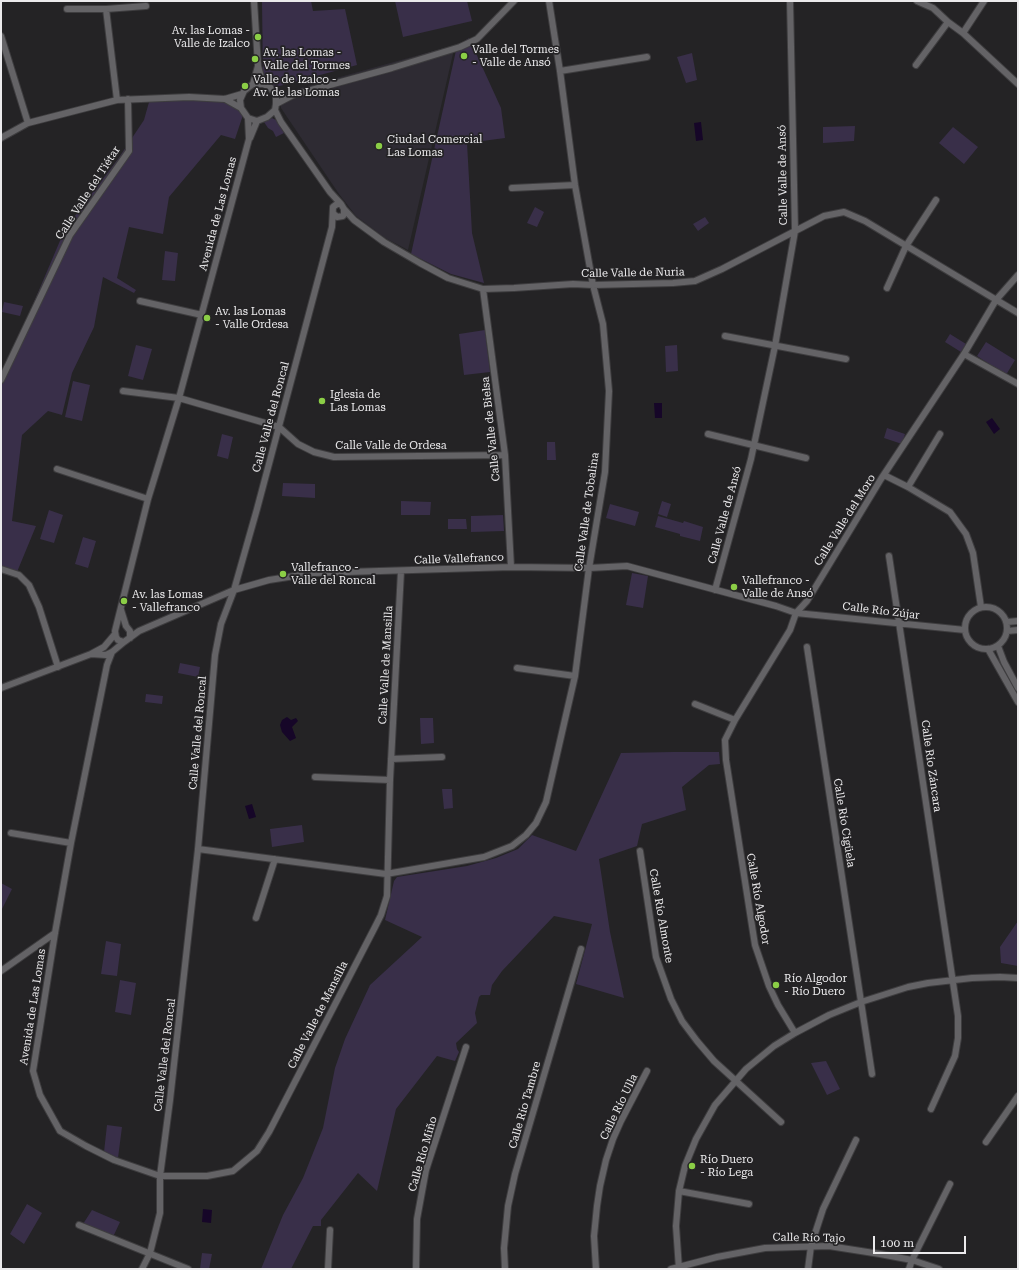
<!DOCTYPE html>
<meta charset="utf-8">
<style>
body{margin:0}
#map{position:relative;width:1019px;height:1270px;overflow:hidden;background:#242325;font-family:"Roboto Serif",serif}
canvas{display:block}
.frame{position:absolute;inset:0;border:2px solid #ebeaec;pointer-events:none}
.scale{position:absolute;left:873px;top:1236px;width:93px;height:18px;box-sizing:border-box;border:2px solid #ebeaec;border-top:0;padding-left:5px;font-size:12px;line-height:14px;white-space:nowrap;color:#ebeaec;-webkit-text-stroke:3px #242325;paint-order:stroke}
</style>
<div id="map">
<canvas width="1019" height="1270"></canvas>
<div class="frame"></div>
<div class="scale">100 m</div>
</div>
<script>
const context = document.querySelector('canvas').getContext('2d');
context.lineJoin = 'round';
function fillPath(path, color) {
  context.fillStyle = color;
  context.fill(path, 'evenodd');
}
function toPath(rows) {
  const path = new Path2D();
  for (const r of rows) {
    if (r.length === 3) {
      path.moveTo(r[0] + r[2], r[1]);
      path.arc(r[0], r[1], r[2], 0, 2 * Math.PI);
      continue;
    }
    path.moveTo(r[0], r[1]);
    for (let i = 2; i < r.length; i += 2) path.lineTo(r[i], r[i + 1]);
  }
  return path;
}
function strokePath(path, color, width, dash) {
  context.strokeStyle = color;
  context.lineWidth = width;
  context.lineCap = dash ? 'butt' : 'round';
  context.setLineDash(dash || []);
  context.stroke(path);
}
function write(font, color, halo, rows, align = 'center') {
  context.font = font + ' "Roboto Serif",serif';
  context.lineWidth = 3.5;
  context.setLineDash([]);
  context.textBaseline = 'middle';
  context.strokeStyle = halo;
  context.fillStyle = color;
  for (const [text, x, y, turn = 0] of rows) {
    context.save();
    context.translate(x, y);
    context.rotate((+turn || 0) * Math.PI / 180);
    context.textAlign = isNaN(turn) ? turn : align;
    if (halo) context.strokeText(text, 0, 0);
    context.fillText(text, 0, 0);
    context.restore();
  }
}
const built = toPath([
 [455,45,408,250,385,238,356,216,339,194,281,108,279,94]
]);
const green = toPath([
 [262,1,311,1,313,11,345,9,357,65,276,87,263,80],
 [395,1,467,1,472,21,403,37],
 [469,38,501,108,505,138,467,143,472,233,484,283,451,274,411,254,457,46],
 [692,53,697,80,686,83,677,57],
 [151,95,222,101,239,109,243,115,235,139,221,135,169,197,163,234,129,227,117,278,136,290,134,293,103,277,94,327,72,373,62,415,48,411,22,435,12,521,36,526,17,572,1,567,1,375,11,356,65,229,118,159,144,120],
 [272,118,276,120,284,133,276,137,273,131,268,128,264,122],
 [855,126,854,141,823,143,823,127],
 [953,127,978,147,964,164,939,143],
 [535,207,544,212,537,227,527,223],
 [705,217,709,223,698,231,693,224],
 [165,251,178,253,175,281,162,280],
 [4,302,23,306,20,316,2,312],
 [485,330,490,372,464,375,459,334],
 [950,334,966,344,961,352,945,342],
 [986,342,1015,360,1006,375,977,356],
 [136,345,152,349,143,380,128,376],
 [677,345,678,371,666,372,665,346],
 [73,381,90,385,82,421,65,417],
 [887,428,905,434,902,444,884,438],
 [222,434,233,437,228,459,217,456],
 [547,442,555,442,556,460,547,460],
 [283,483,315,484,315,498,282,496],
 [401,501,431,502,430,515,401,515],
 [662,501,671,504,667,517,658,514],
 [610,504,639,512,635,526,606,518],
 [49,510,63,515,54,543,40,539],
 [503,515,504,531,471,532,471,516],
 [658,516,683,523,684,521,703,527,700,541,680,536,680,534,655,527],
 [448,519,466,519,467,529,448,529],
 [83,537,96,541,88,568,75,564],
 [632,573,648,576,643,608,626,605],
 [180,663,200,667,198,677,178,673],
 [146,694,163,696,162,704,145,702],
 [420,718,433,718,434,743,421,744],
 [673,752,719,752,720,764,709,765,682,787,686,810,642,824,637,846,599,859,610,932,624,998,576,984,592,924,554,916,502,971,492,985,490,995,481,995,479,997,475,1013,477,1023,456,1043,457,1049,459,1052,455,1061,437,1056,396,1109,377,1191,358,1173,321,1220,321,1226,313,1226,291,1269,261,1269,283,1215,303,1178,323,1128,335,1068,345,1039,370,985,422,937,385,920,394,881,397,877,467,866,496,858,518,849,532,835,576,851,621,753],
 [442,789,452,789,453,808,444,809],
 [302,825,304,842,272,847,270,829],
 [1,883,12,889,1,911],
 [1018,921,1018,966,1001,963,1000,947],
 [106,941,121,944,117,976,101,974],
 [120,980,136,983,131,1015,115,1012],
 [826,1061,840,1089,827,1095,811,1063],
 [107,1125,122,1127,118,1158,104,1152],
 [27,1204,42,1213,24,1244,10,1234],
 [92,1210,120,1222,113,1237,83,1224],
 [202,1253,212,1254,209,1269,200,1269]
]);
const water = toPath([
 [701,122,703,140,696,141,694,123],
 [654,403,662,403,662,418,655,418],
 [992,418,1000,429,994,434,986,422],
 [287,717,291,720,296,718,298,721,292,727,296,738,290,741,282,732,280,725,282,720],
 [252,804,256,817,249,819,245,806],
 [203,1209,212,1210,211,1223,202,1222]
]);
const minor = toPath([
 [254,1,258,66,263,84],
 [917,1,933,8,948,22,963,33,1018,84],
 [67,9,106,9,146,6],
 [106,9,117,100],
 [963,33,984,1],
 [1,36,28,123],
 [916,65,948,22],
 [560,71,647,57],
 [253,84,263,84,270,87,276,95,276,104,275,110,267,117,257,121,248,118,241,108,240,100,244,91,253,84],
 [253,84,258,66],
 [225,99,241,108],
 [276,104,293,95,392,68,460,47,477,39,514,1],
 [275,110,281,122,330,192,341,204],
 [1,138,28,123,117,100,189,97,225,99,242,94],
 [250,138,257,121],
 [512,188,575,185],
 [344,209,354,220,384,242,420,263,448,278,483,289,514,288,573,284,593,285,673,283,695,281,722,269,824,216,844,212,865,221,1018,313],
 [887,288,906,246,936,200],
 [483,289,505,455,511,567],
 [140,301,202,315],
 [725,336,846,359],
 [964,354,1018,384],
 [1,380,70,235,129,151,128,99],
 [123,391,179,398,279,427,298,444,314,452,334,457,505,455],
 [708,434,806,458],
 [57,469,148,499],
 [884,475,908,487,950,512,966,534,973,553,981,607],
 [908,487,940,434],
 [889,556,958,1016,958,1038,955,1056,931,1109],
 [1,569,19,575,29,585,39,607,58,667],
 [715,590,751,459,775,346,795,231,790,1],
 [986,628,21],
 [121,610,126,626,130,631,130,638],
 [1007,622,1018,621],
 [1007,631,1018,630],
 [124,642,118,640,116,637,115,631,148,499,179,398,249,139,248,118],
 [998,646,1004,662,1018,688],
 [807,647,872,1074],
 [988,649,1018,702],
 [112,652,107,665,71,843,55,933,33,1071,40,1095,60,1131,86,1146,114,1160,160,1176,207,1176,233,1171,257,1151,269,1132,375,927,381,915,387,896,390,780,401,571],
 [91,654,106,655,112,652,124,642,139,631,234,590,269,580,314,573,511,567,589,568,627,566,776,606,796,613,965,630],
 [517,668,575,676],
 [1,688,91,654,104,647,115,634],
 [695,704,735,720],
 [391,759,442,757],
 [315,777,390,780],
 [11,833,71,843],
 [198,849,386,874,484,857,512,846,526,835,536,823,546,802,575,676,589,568,605,472,609,391,603,324,593,285,575,185,560,71,549,1],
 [640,851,656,957,671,999,682,1021,697,1041,714,1061,781,1122],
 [256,918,275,859],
 [1,971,55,933],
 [795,1033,778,1005,769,986,755,945,726,760,725,740,735,720,790,630,796,613,807,601,881,479,964,354,996,300,1018,275],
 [986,1142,1018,1096],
 [679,1191,749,1204],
 [79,1225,188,1269],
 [142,1269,150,1253,160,1213,160,1176,170,1100,198,849,215,655,221,624,234,590,257,509,332,227,333,207,337,204,341,204,344,209,344,214,343,216,337,217,333,213],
 [328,1269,330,1230],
 [416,1269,417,1219,426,1170,466,1047],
 [505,1269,504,1248,508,1206,515,1174,581,949],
 [596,1269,594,1236,597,1206,600,1186,606,1160,613,1139,621,1121,647,1071],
 [671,1269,717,1257,765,1248,829,1246,880,1254,912,1260,939,1269],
 [679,1269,676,1226,679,1191,685,1166,696,1139,715,1105,746,1069,774,1046,795,1033,829,1015,861,1002,908,987,928,983,972,978,1000,977,1018,978],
 [808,1269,811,1246,823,1209,856,1140],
 [909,1269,912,1260,950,1184]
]);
const markers = [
 [258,37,4,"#8bce46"],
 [464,56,4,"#8bce46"],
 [255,59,4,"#8bce46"],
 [245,86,4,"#8bce46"],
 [379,146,4,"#8bce46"],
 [207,318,4,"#8bce46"],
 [322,401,4,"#8bce46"],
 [283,574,4,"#8bce46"],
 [734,587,4,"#8bce46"],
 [124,601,4,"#8bce46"],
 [776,985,4,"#8bce46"],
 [692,1166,4,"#8bce46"]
];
const poiNames = [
 ["Av. las Lomas -",250,31,"right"],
 ["Valle de Izalco",250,44,"right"],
 ["Valle del Tormes",472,50],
 ["- Valle de Ansó",472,63],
 ["Av. las Lomas -",263,53],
 ["Valle del Tormes",263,66],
 ["Valle de Izalco -",253,80],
 ["Av. de las Lomas",253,93],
 ["Ciudad Comercial",387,140],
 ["Las Lomas",387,153],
 ["Av. las Lomas",215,312],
 ["- Valle Ordesa",215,325],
 ["Iglesia de",330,395],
 ["Las Lomas",330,408],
 ["Vallefranco -",291,568],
 ["Valle del Roncal",291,581],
 ["Vallefranco -",742,581],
 ["Valle de Ansó",742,594],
 ["Av. las Lomas",132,595],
 ["- Vallefranco",132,608],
 ["Río Algodor",784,979],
 ["- Río Duero",784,992],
 ["Río Duero",700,1160],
 ["- Río Lega",700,1173]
];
const streetNames = [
 ["Calle Valle de Ansó",783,175,-91],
 ["Calle Valle del Tiétar",88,193,-57],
 ["Avenida de Las Lomas",218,214,-75],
 ["Calle Valle de Nuria",633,273,-1],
 ["Calle Valle del Roncal",271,417,-75],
 ["Calle Valle de Bielsa",491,429,-96],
 ["Calle Valle de Ordesa",391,446],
 ["Calle Valle de Tobalina",587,512,-82],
 ["Calle Valle de Ansó",725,515,-75],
 ["Calle Valle del Moro",845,520,-58],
 ["Calle Vallefranco",459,559,-2],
 ["Calle Río Zújar",881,611,7],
 ["Calle Valle de Mansilla",386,665,-87],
 ["Calle Valle del Roncal",198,733,-85],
 ["Calle Río Záncara",931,766,82],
 ["Calle Río Cigüela",844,823,81],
 ["Calle Río Algodor",758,899,80],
 ["Calle Río Almonte",661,916,80],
 ["Avenida de Las Lomas",33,1007,-81],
 ["Calle Valle de Mansilla",318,1015,-63],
 ["Calle Valle del Roncal",165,1055,-83],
 ["Calle Río Tambre",525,1105,-74],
 ["Calle Río Ulla",619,1107,-64],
 ["Calle Río Miño",423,1154,-74],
 ["Calle Río Tajo",809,1238,1]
];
fillPath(built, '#2e2b33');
fillPath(green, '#392f49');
fillPath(water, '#160628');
strokePath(minor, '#3e3d3f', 8);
strokePath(minor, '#646366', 6);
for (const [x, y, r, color] of markers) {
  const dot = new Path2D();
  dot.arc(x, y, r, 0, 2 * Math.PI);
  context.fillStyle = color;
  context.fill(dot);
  strokePath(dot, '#242325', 1.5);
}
write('11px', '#ebeaec', '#242325', poiNames, 'left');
write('11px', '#ebeaec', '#242325', streetNames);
</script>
